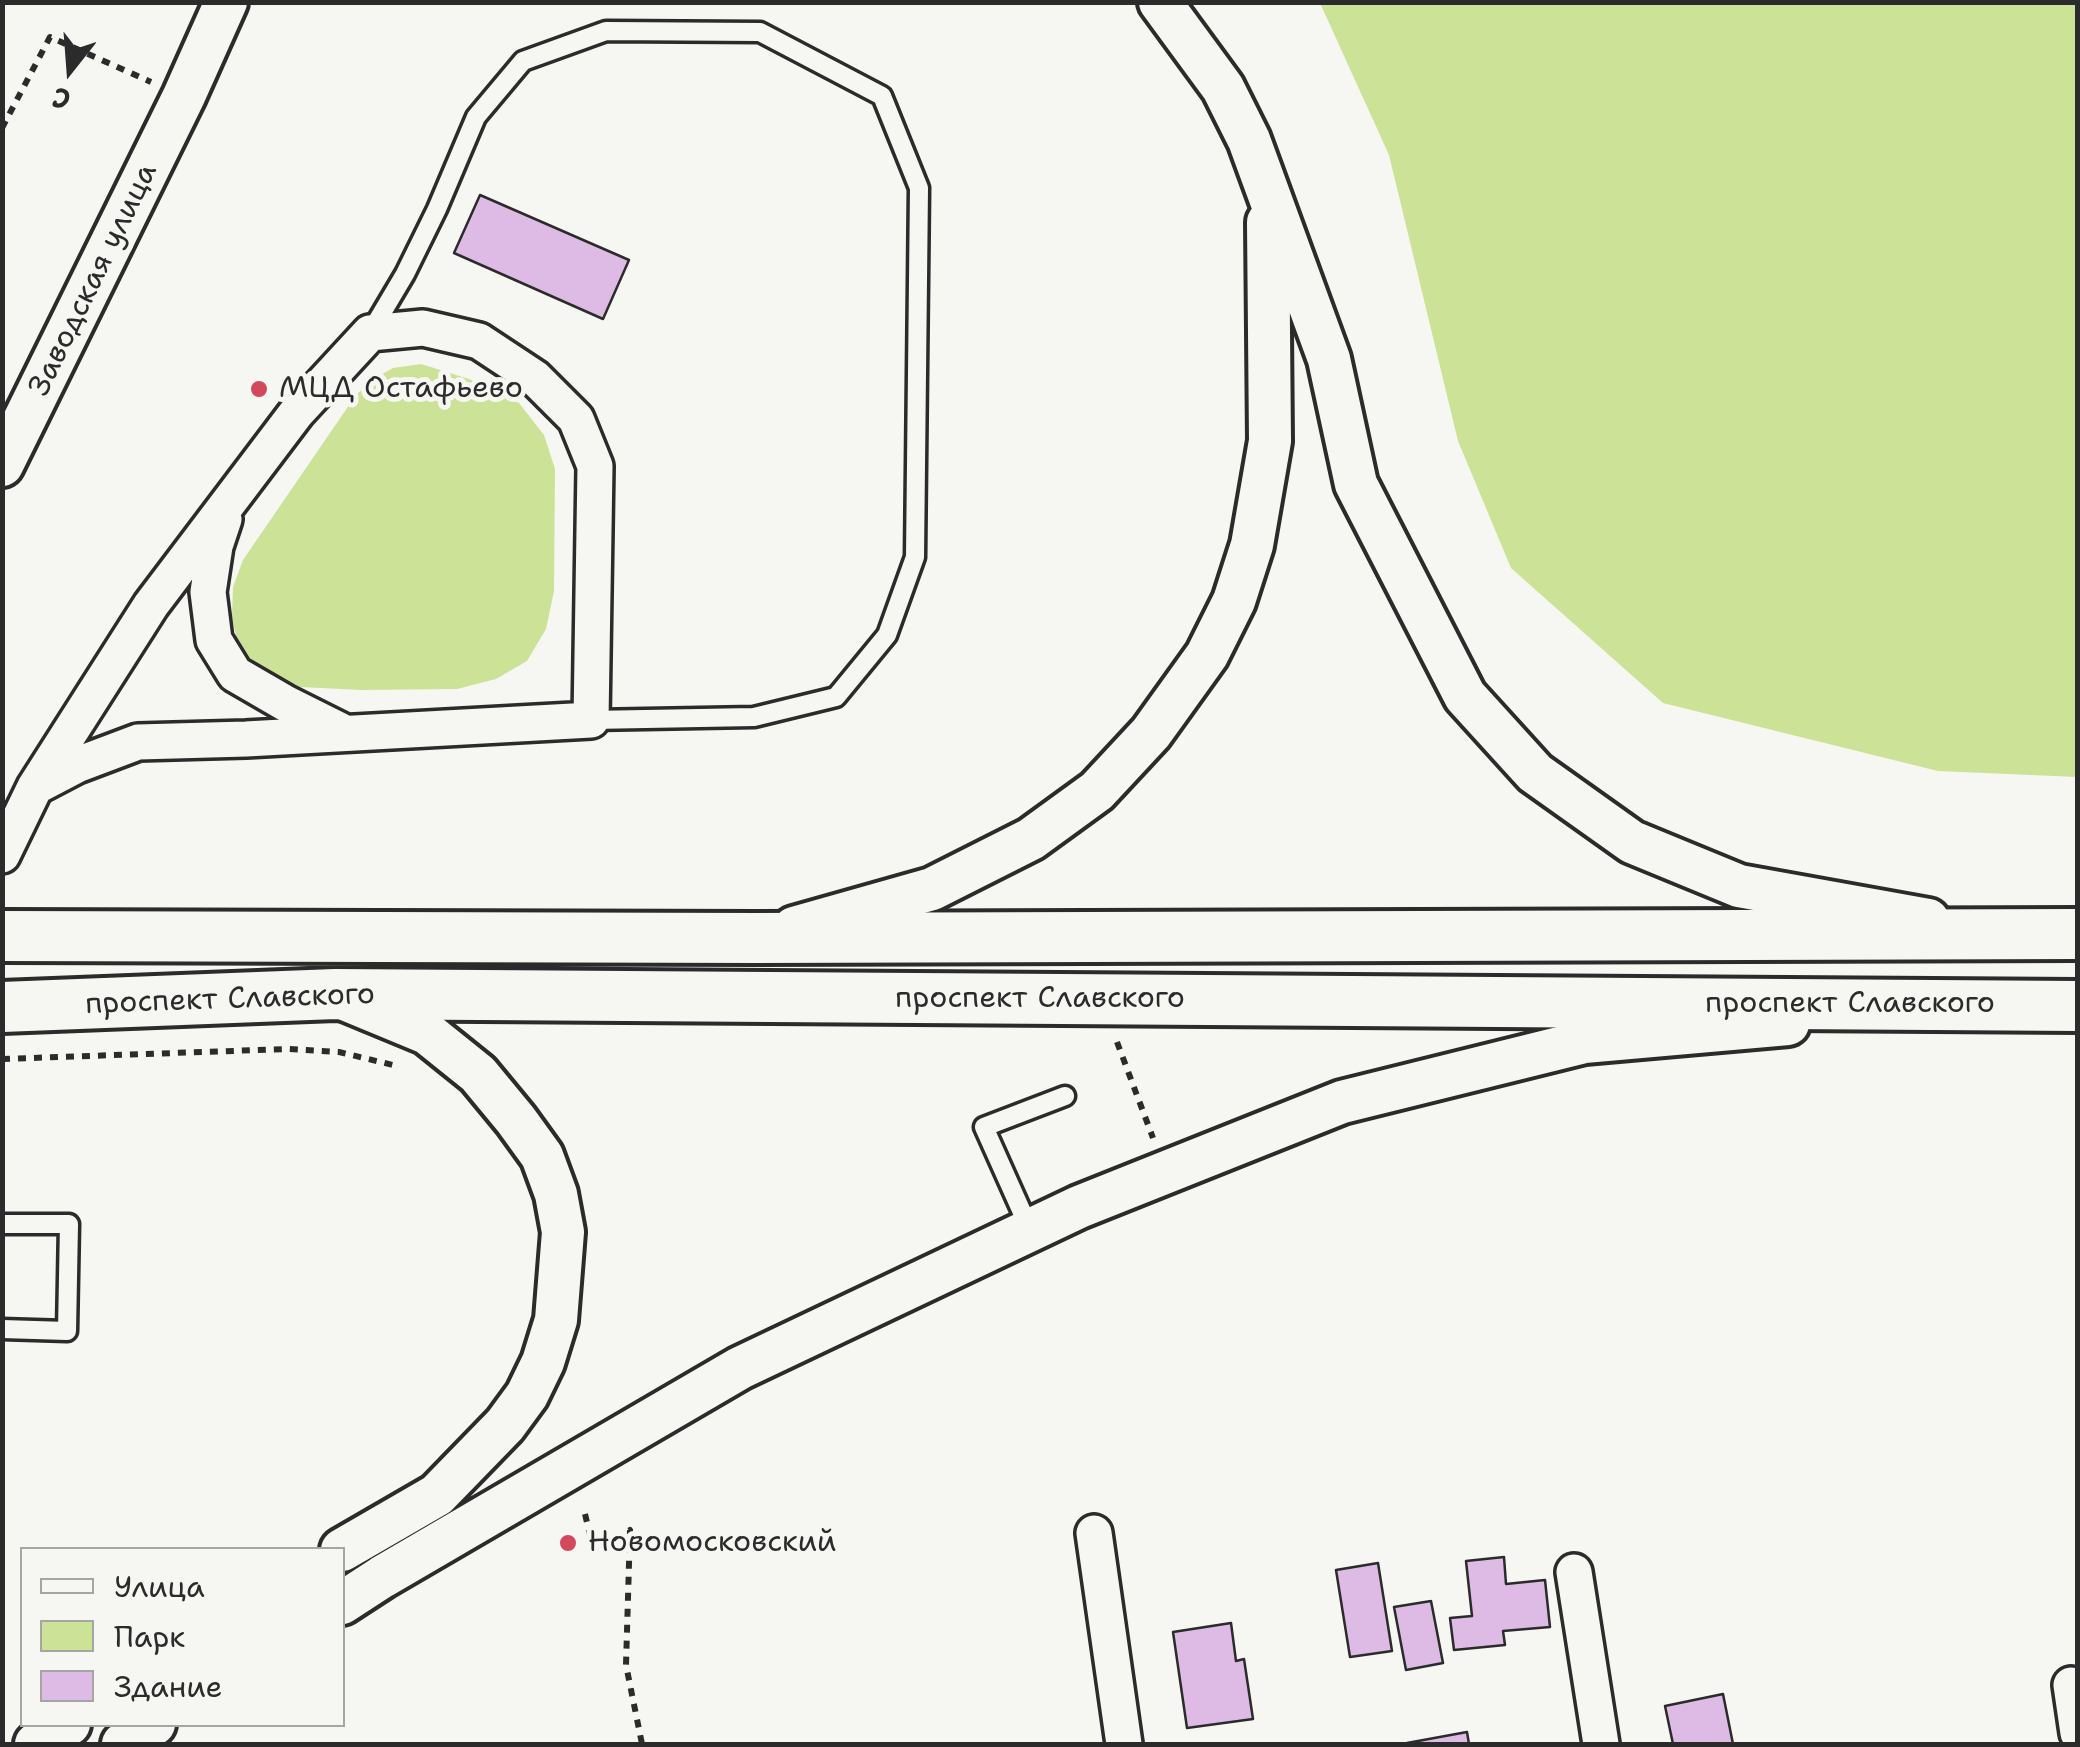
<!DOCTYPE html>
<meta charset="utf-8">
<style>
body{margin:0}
#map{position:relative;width:2080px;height:1747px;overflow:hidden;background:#f6f6f2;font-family:"Shantell Sans",sans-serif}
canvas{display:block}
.frame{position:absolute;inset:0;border:5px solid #2b2b2b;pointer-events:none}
.legend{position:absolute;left:20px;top:1547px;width:325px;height:180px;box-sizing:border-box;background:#f6f6f2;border:2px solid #a5a5a2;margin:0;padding:12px 18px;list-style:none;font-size:30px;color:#2b2b2b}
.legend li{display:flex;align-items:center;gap:20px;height:50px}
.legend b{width:50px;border:2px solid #a5a5a2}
.north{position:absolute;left:20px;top:20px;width:100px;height:100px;-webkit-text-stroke:8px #f6f6f2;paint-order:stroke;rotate:197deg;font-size:28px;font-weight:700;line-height:40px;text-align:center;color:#2b2b2b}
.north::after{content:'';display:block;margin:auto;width:35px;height:45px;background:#2b2b2b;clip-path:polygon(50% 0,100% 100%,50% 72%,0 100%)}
</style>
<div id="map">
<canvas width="2080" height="1747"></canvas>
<div class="frame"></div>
<ul class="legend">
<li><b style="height:12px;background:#f6f6f2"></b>Улица</li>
<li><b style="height:28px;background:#cce297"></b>Парк</li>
<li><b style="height:28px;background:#debbe5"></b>Здание</li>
</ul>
<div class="north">С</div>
</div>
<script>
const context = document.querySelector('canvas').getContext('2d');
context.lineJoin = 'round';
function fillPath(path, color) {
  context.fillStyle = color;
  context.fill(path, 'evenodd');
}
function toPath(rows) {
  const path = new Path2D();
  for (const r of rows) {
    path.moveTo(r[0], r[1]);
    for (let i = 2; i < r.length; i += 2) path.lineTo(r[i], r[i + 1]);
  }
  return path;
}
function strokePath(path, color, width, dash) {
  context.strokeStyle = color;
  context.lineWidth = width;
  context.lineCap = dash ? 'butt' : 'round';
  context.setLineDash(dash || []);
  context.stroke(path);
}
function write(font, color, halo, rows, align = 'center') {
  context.font = font + ' "Shantell Sans",sans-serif';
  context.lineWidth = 10;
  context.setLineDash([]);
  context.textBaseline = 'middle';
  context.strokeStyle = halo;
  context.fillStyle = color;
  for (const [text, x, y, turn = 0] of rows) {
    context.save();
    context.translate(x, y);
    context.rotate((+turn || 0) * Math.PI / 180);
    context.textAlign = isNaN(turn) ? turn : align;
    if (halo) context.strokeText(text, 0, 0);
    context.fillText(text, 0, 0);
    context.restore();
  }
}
const green = toPath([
 [1320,3,2077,3,2077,777,1938,771,1663,703,1511,568,1458,441,1389,155],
 [421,364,469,379,519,403,544,435,555,469,554,591,546,629,527,661,496,679,457,689,362,690,300,687,266,677,237,642,232,616,233,587,243,560,356,395,373,379,393,368]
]);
const building = toPath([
 [480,195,629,260,603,319,454,253,480,195],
 [1504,1557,1506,1584,1545,1580,1550,1627,1503,1631,1505,1645,1454,1650,1450,1618,1472,1616,1466,1561,1504,1557],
 [1378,1563,1392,1651,1350,1657,1336,1570,1378,1563],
 [1431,1601,1443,1663,1406,1670,1394,1607,1431,1601],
 [1231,1623,1236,1661,1244,1659,1253,1719,1187,1728,1173,1632,1231,1623],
 [1723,1694,1733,1744,1673,1744,1665,1706,1723,1694],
 [1467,1732,1469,1744,1407,1744,1407,1743,1467,1732]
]);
const path = toPath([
 [2,128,50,37,151,82],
 [1117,1042,1153,1138],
 [2,1059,288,1049,339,1052,393,1065],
 [585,1514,594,1552,630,1530,626,1665,642,1744]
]);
const service = toPath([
 [370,333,405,274,437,209,476,117,523,61,606,31,760,32,882,96,919,188,915,557,887,635,836,697,754,717,591,720],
 [2,1224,69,1224,67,1331,2,1329],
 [1030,1230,984,1127,1065,1096]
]);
const minor = toPath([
 [224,519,215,546,208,592,214,640,235,674,285,703,345,733],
 [2,855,35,787,151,605,297,412,370,333,423,328,479,341,535,378,576,419,595,466,591,720,246,739,138,742,77,765,35,787],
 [1094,1533,1124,1744],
 [1574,1572,1601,1744],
 [2071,1685,2078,1733]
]);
const tertiary = toPath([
 [1160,2,1223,88,1249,140,1329,359,1356,484,1465,696,1535,773,1632,842,1739,886,1928,920],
 [2,465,184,96,226,2],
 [794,928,932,889,1031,839,1097,791,1151,733,1207,655,1234,601,1252,545,1270,441,1268,222],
 [340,997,427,1033,478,1074,516,1120,542,1156,556,1194,563,1232,556,1320,543,1362,527,1395,505,1425,437,1495,342,1550],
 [342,1603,382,1577,740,1368,1079,1207,1342,1102,1584,1042,1788,1024],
 [36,1744,69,1724],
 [123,1744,154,1724]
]);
const secondary = toPath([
 [2,936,758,938,2078,934],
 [2,1007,335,994,2078,1006]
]);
const markers = [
 [259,389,10,"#d1495b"],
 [568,1543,10,"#d1495b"]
];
const streetNames = [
 ["Заводская улица",94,280,-64],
 ["проспект Славского",1040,999],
 ["проспект Славского",230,1000,-2],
 ["проспект Славского",1850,1004]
];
const poiNames = [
 ["МЦД Остафьево",279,389],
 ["Новомосковский",588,1543]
];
fillPath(green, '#cce297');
fillPath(building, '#debbe5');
strokePath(building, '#2b2b2b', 2.5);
strokePath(service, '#2b2b2b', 25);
strokePath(minor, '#2b2b2b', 42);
strokePath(tertiary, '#2b2b2b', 50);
strokePath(secondary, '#2b2b2b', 58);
strokePath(path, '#2b2b2b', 6, [8, 8]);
strokePath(service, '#f6f6f2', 18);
strokePath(minor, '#f6f6f2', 35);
strokePath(tertiary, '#f6f6f2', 42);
strokePath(secondary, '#f6f6f2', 50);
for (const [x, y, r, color] of markers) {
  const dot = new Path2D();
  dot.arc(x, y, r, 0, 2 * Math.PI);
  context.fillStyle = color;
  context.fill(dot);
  strokePath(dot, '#f6f6f2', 4);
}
write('30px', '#2b2b2b', '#f6f6f2', streetNames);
write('30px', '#2b2b2b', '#f6f6f2', poiNames, 'left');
</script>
